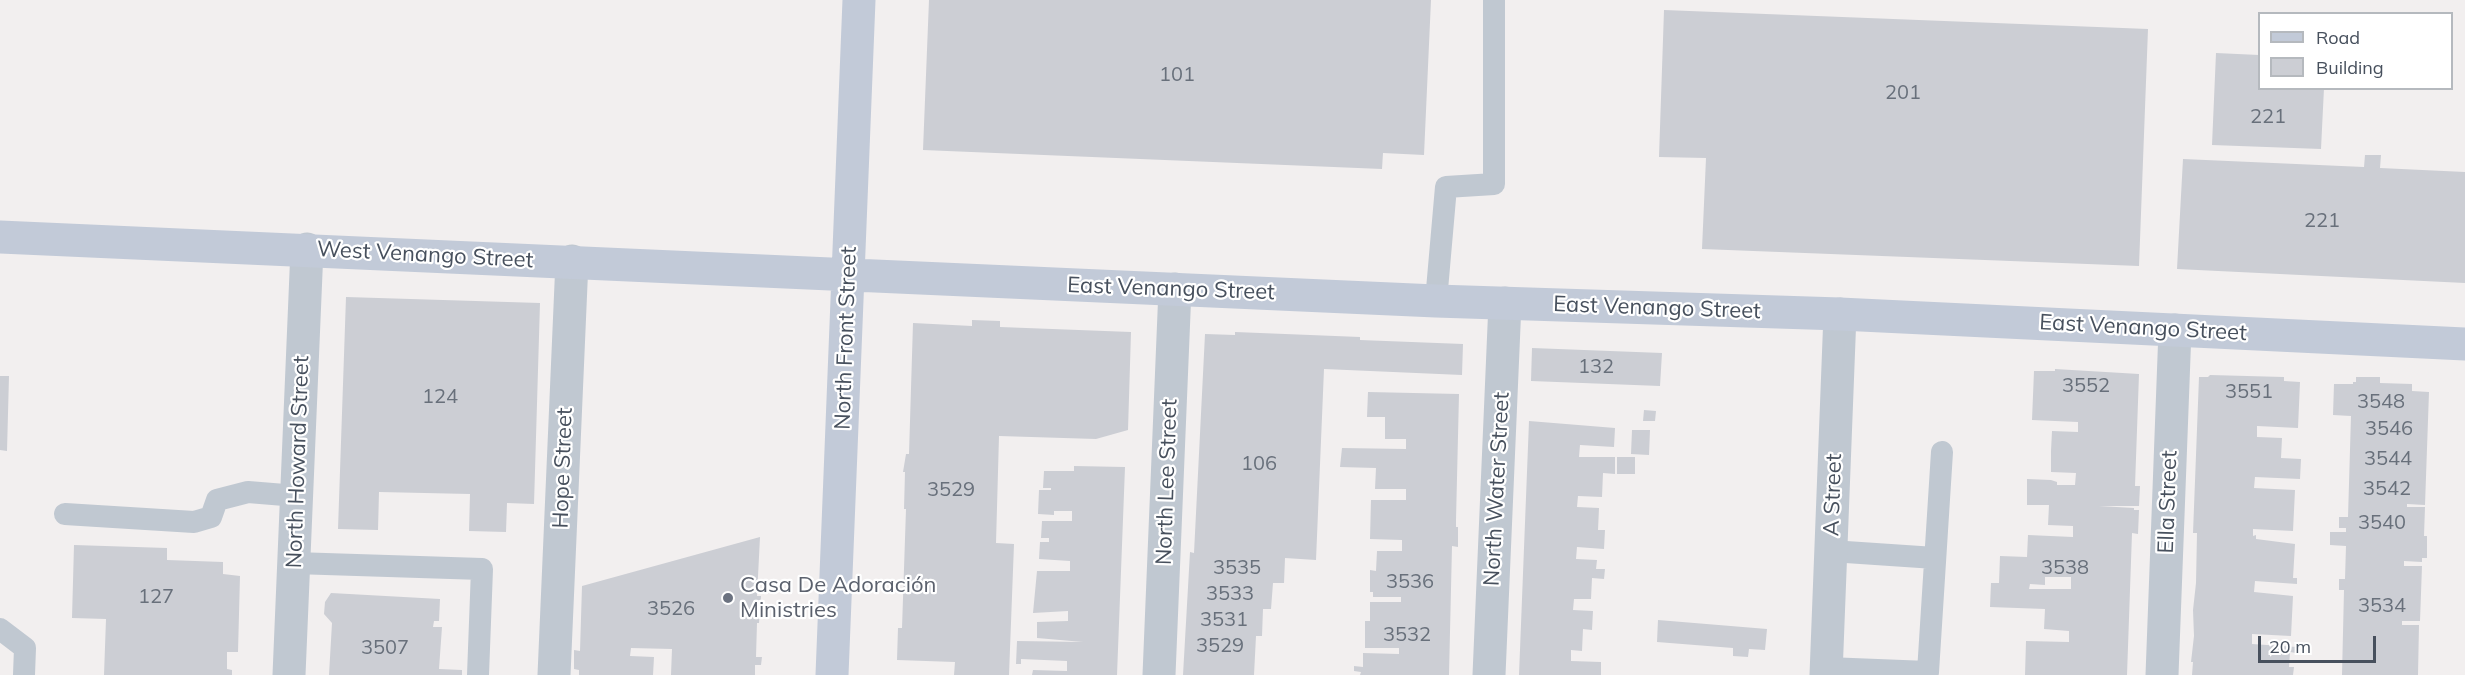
<!DOCTYPE html>
<meta charset="utf-8">
<style>
body{margin:0}
#map{position:relative;width:2465px;height:675px;overflow:hidden;background:#f2efef;font-family:Mulish,sans-serif}
canvas{display:block}
.legend{position:absolute;left:2258px;top:12px;width:195px;height:78px;box-sizing:border-box;background:#fff;border:2px solid #b5b9be;margin:0;padding:8px 10px;list-style:none;font-size:18px;color:#47505d}
.legend li{display:flex;align-items:center;gap:12px;height:30px}
.legend b{width:30px;border:2px solid #b5b9be}
.scale{position:absolute;left:2258px;top:636px;width:118px;height:27px;box-sizing:border-box;border:3px solid #47505d;border-top:0;padding-left:8px;font-size:18px;line-height:21px;white-space:nowrap;color:#47505d;-webkit-text-stroke:4px #fff;paint-order:stroke}
</style>
<div id="map">
<canvas width="2465" height="675"></canvas>
<ul class="legend">
<li><b style="height:8px;background:#c2cad8"></b>Road</li>
<li><b style="height:16px;background:#ccced4"></b>Building</li>
</ul>
<div class="scale">20 m</div>
</div>
<script>
const context = document.querySelector('canvas').getContext('2d');
context.lineJoin = 'round';
function fillPath(path, color) {
  context.fillStyle = color;
  context.fill(path, 'evenodd');
}
function toPath(rows) {
  const path = new Path2D();
  for (const r of rows) {
    path.moveTo(r[0], r[1]);
    for (let i = 2; i < r.length; i += 2) path.lineTo(r[i], r[i + 1]);
  }
  return path;
}
function strokePath(path, color, width, dash) {
  context.strokeStyle = color;
  context.lineWidth = width;
  context.lineCap = dash ? 'butt' : 'round';
  context.setLineDash(dash || []);
  context.stroke(path);
}
function write(font, color, halo, rows, align = 'center') {
  context.font = font + ' Mulish,sans-serif';
  context.lineWidth = 4.5;
  context.setLineDash([]);
  context.textBaseline = 'middle';
  context.strokeStyle = halo;
  context.fillStyle = color;
  for (const [text, x, y, turn = 0] of rows) {
    context.save();
    context.translate(x, y);
    context.rotate((+turn || 0) * Math.PI / 180);
    context.textAlign = isNaN(turn) ? turn : align;
    if (halo) context.strokeText(text, 0, 0);
    context.fillText(text, 0, 0);
    context.restore();
  }
}
const building = toPath([
 [929,0,1431,0,1424,155,1383,153,1382,169,923,150],
 [1664,10,2148,29,2139,266,1702,249,1706,158,1659,157],
 [2216,53,2259,55,2259,88,2324,88,2321,149,2212,145],
 [2365,155,2381,155,2380,168,2465,172,2465,283,2177,269,2183,159,2364,167],
 [346,297,540,303,534,504,507,503,506,532,469,531,470,494,379,492,378,530,338,529],
 [972,320,1000,321,1000,327,1131,332,1128,430,1096,439,999,436,996,543,1014,544,1009,675,954,675,955,662,897,660,898,628,902,628,906,509,904,509,905,472,903,472,906,454,909,454,913,323,972,326],
 [1235,332,1360,337,1360,340,1463,344,1462,375,1324,369,1316,560,1285,558,1284,583,1273,583,1271,609,1263,609,1262,636,1256,636,1254,675,1183,675,1190,552,1194,553,1205,334,1235,335],
 [1532,348,1662,353,1660,386,1531,381],
 [2055,369,2139,374,2135,486,2140,486,2139,506,2099,506,2134,508,2134,510,2139,510,2138,534,2132,533,2127,675,2025,675,2026,641,2069,642,2069,631,2044,629,2045,609,1990,607,1991,583,1999,583,2000,556,2027,557,2028,535,2073,537,2073,526,2048,525,2049,505,2027,505,2027,479,2051,480,2057,482,2057,485,2075,485,2076,473,2051,472,2051,451,2052,431,2078,432,2078,422,2032,420,2034,371,2055,371],
 [2045,577,2071,577,2071,589,2029,589,2030,584,2045,585],
 [2210,375,2284,377,2284,381,2300,382,2298,428,2257,426,2257,437,2282,438,2281,458,2301,459,2300,479,2255,477,2254,488,2295,490,2293,531,2253,529,2253,536,2256,535,2256,539,2295,544,2293,578,2297,578,2297,584,2255,581,2254,592,2293,596,2291,636,2252,634,2252,644,2297,647,2296,653,2290,652,2289,667,2294,667,2293,675,2192,675,2193,662,2191,662,2194,636,2193,610,2196,583,2197,533,2193,533,2199,377,2208,377],
 [0,376,9,376,7,451,0,450],
 [2356,377,2380,377,2380,383,2412,384,2412,391,2429,392,2425,505,2407,504,2407,507,2425,507,2424,536,2427,536,2427,558,2422,558,2422,562,2404,561,2404,566,2422,566,2420,621,2402,621,2402,625,2419,625,2418,675,2342,675,2344,590,2339,590,2339,579,2345,579,2346,546,2330,545,2330,532,2346,532,2346,528,2339,528,2339,517,2348,517,2351,416,2333,415,2334,384,2353,384,2353,382,2356,382],
 [1368,392,1459,394,1456,520,1456,527,1458,527,1458,547,1452,546,1449,675,1360,675,1361,672,1354,671,1354,666,1363,667,1363,653,1399,654,1399,648,1365,648,1365,621,1370,621,1370,602,1401,602,1401,597,1373,597,1373,592,1370,592,1370,570,1376,571,1377,551,1402,551,1402,540,1370,539,1371,500,1406,500,1406,489,1375,489,1376,468,1340,467,1342,448,1406,449,1406,439,1385,439,1385,417,1367,417],
 [1644,410,1656,411,1655,421,1643,421],
 [1529,421,1615,428,1614,447,1580,445,1579,457,1615,457,1615,474,1603,473,1602,497,1578,496,1577,507,1599,508,1598,530,1605,530,1604,549,1577,547,1576,559,1597,560,1596,569,1605,569,1604,579,1592,578,1591,599,1574,599,1573,610,1593,611,1592,630,1583,629,1582,651,1571,650,1571,661,1601,662,1601,675,1519,675],
 [1632,430,1650,430,1649,455,1631,454],
 [1617,457,1635,457,1635,474,1617,474],
 [1074,466,1125,467,1117,675,1032,675,1033,670,1067,671,1067,661,1021,659,1021,664,1016,664,1017,641,1083,642,1037,638,1037,622,1068,621,1068,611,1033,613,1037,571,1070,571,1070,561,1039,559,1040,542,1049,542,1049,538,1041,538,1042,521,1072,521,1072,511,1054,511,1054,515,1038,514,1039,490,1051,490,1051,488,1043,488,1044,471,1074,471],
 [760,537,757,596,761,596,759,623,757,623,756,657,762,657,761,665,755,665,755,675,671,675,672,649,631,648,630,656,654,657,653,675,579,675,579,670,574,669,574,650,580,651,582,586],
 [74,545,167,548,167,560,223,562,223,574,240,576,238,652,227,652,227,669,232,670,232,675,104,675,106,619,72,618],
 [331,593,440,599,439,621,434,621,433,627,442,627,439,669,462,670,462,675,329,675,332,623,324,614,325,602],
 [1658,620,1767,629,1765,650,1749,649,1748,657,1733,656,1733,648,1657,642]
]);
const lane = toPath([
 [1436,301,1446,187,1494,184,1494,0],
 [65,514,194,522,211,517,217,500,248,492,297,496],
 [1831,551,1935,558],
 [294,563,482,569,478,675],
 [0,629,25,648,24,675],
 [1827,668,1928,672,1942,452]
]);
const street = toPath([
 [289,675,307,249],
 [554,675,572,261],
 [1159,675,1175,289],
 [1489,675,1505,303],
 [1826,675,1840,314],
 [2162,675,2175,330]
]);
const secondary = toPath([
 [0,237,1436,301,1840,314,2465,344],
 [832,675,859,0]
]);
const markers = [
 [728,598,6,"#6b7280"]
];
const numberNames = [
 ["101",1177,75],
 ["201",1903,93],
 ["221",2268,117],
 ["221",2322,221],
 ["132",1596,367],
 ["3552",2086,386],
 ["3551",2249,392],
 ["124",440,397],
 ["3548",2381,402],
 ["3546",2389,429],
 ["3544",2388,459],
 ["106",1259,464],
 ["3542",2387,489],
 ["3529",951,490],
 ["3540",2382,523],
 ["3535",1237,568],
 ["3538",2065,568],
 ["3536",1410,582],
 ["3533",1230,594],
 ["127",156,597],
 ["3534",2382,606],
 ["3526",671,609],
 ["3531",1224,620],
 ["3532",1407,635],
 ["3529",1220,646],
 ["3507",385,648]
];
const streetNames = [
 ["West Venango Street",425,255,3],
 ["East Venango Street",1171,289,2],
 ["East Venango Street",1657,308,2],
 ["East Venango Street",2143,328,3],
 ["North Front Street",846,338,-88],
 ["North Howard Street",298,462,-88],
 ["Hope Street",563,468,-88],
 ["North Lee Street",1167,482,-88],
 ["North Water Street",1497,489,-87],
 ["A Street",1833,495,-88],
 ["Ella Street",2168,502,-88]
];
const worshipNames = [
 ["Casa De Adoración",740,585],
 ["Ministries",740,610]
];
fillPath(building, '#ccced4');
strokePath(lane, '#c0c8d1', 22);
strokePath(street, '#c0c8d1', 33);
strokePath(secondary, '#c2cad8', 33);
for (const [x, y, r, color] of markers) {
  const dot = new Path2D();
  dot.arc(x, y, r, 0, 2 * Math.PI);
  context.fillStyle = color;
  context.fill(dot);
  strokePath(dot, '#fff', 2);
}
write('20px', '#68707b', null, numberNames);
write('22px', '#47505d', '#fff', streetNames);
write('22px', '#5b616d', '#fff', worshipNames, 'left');
</script>
